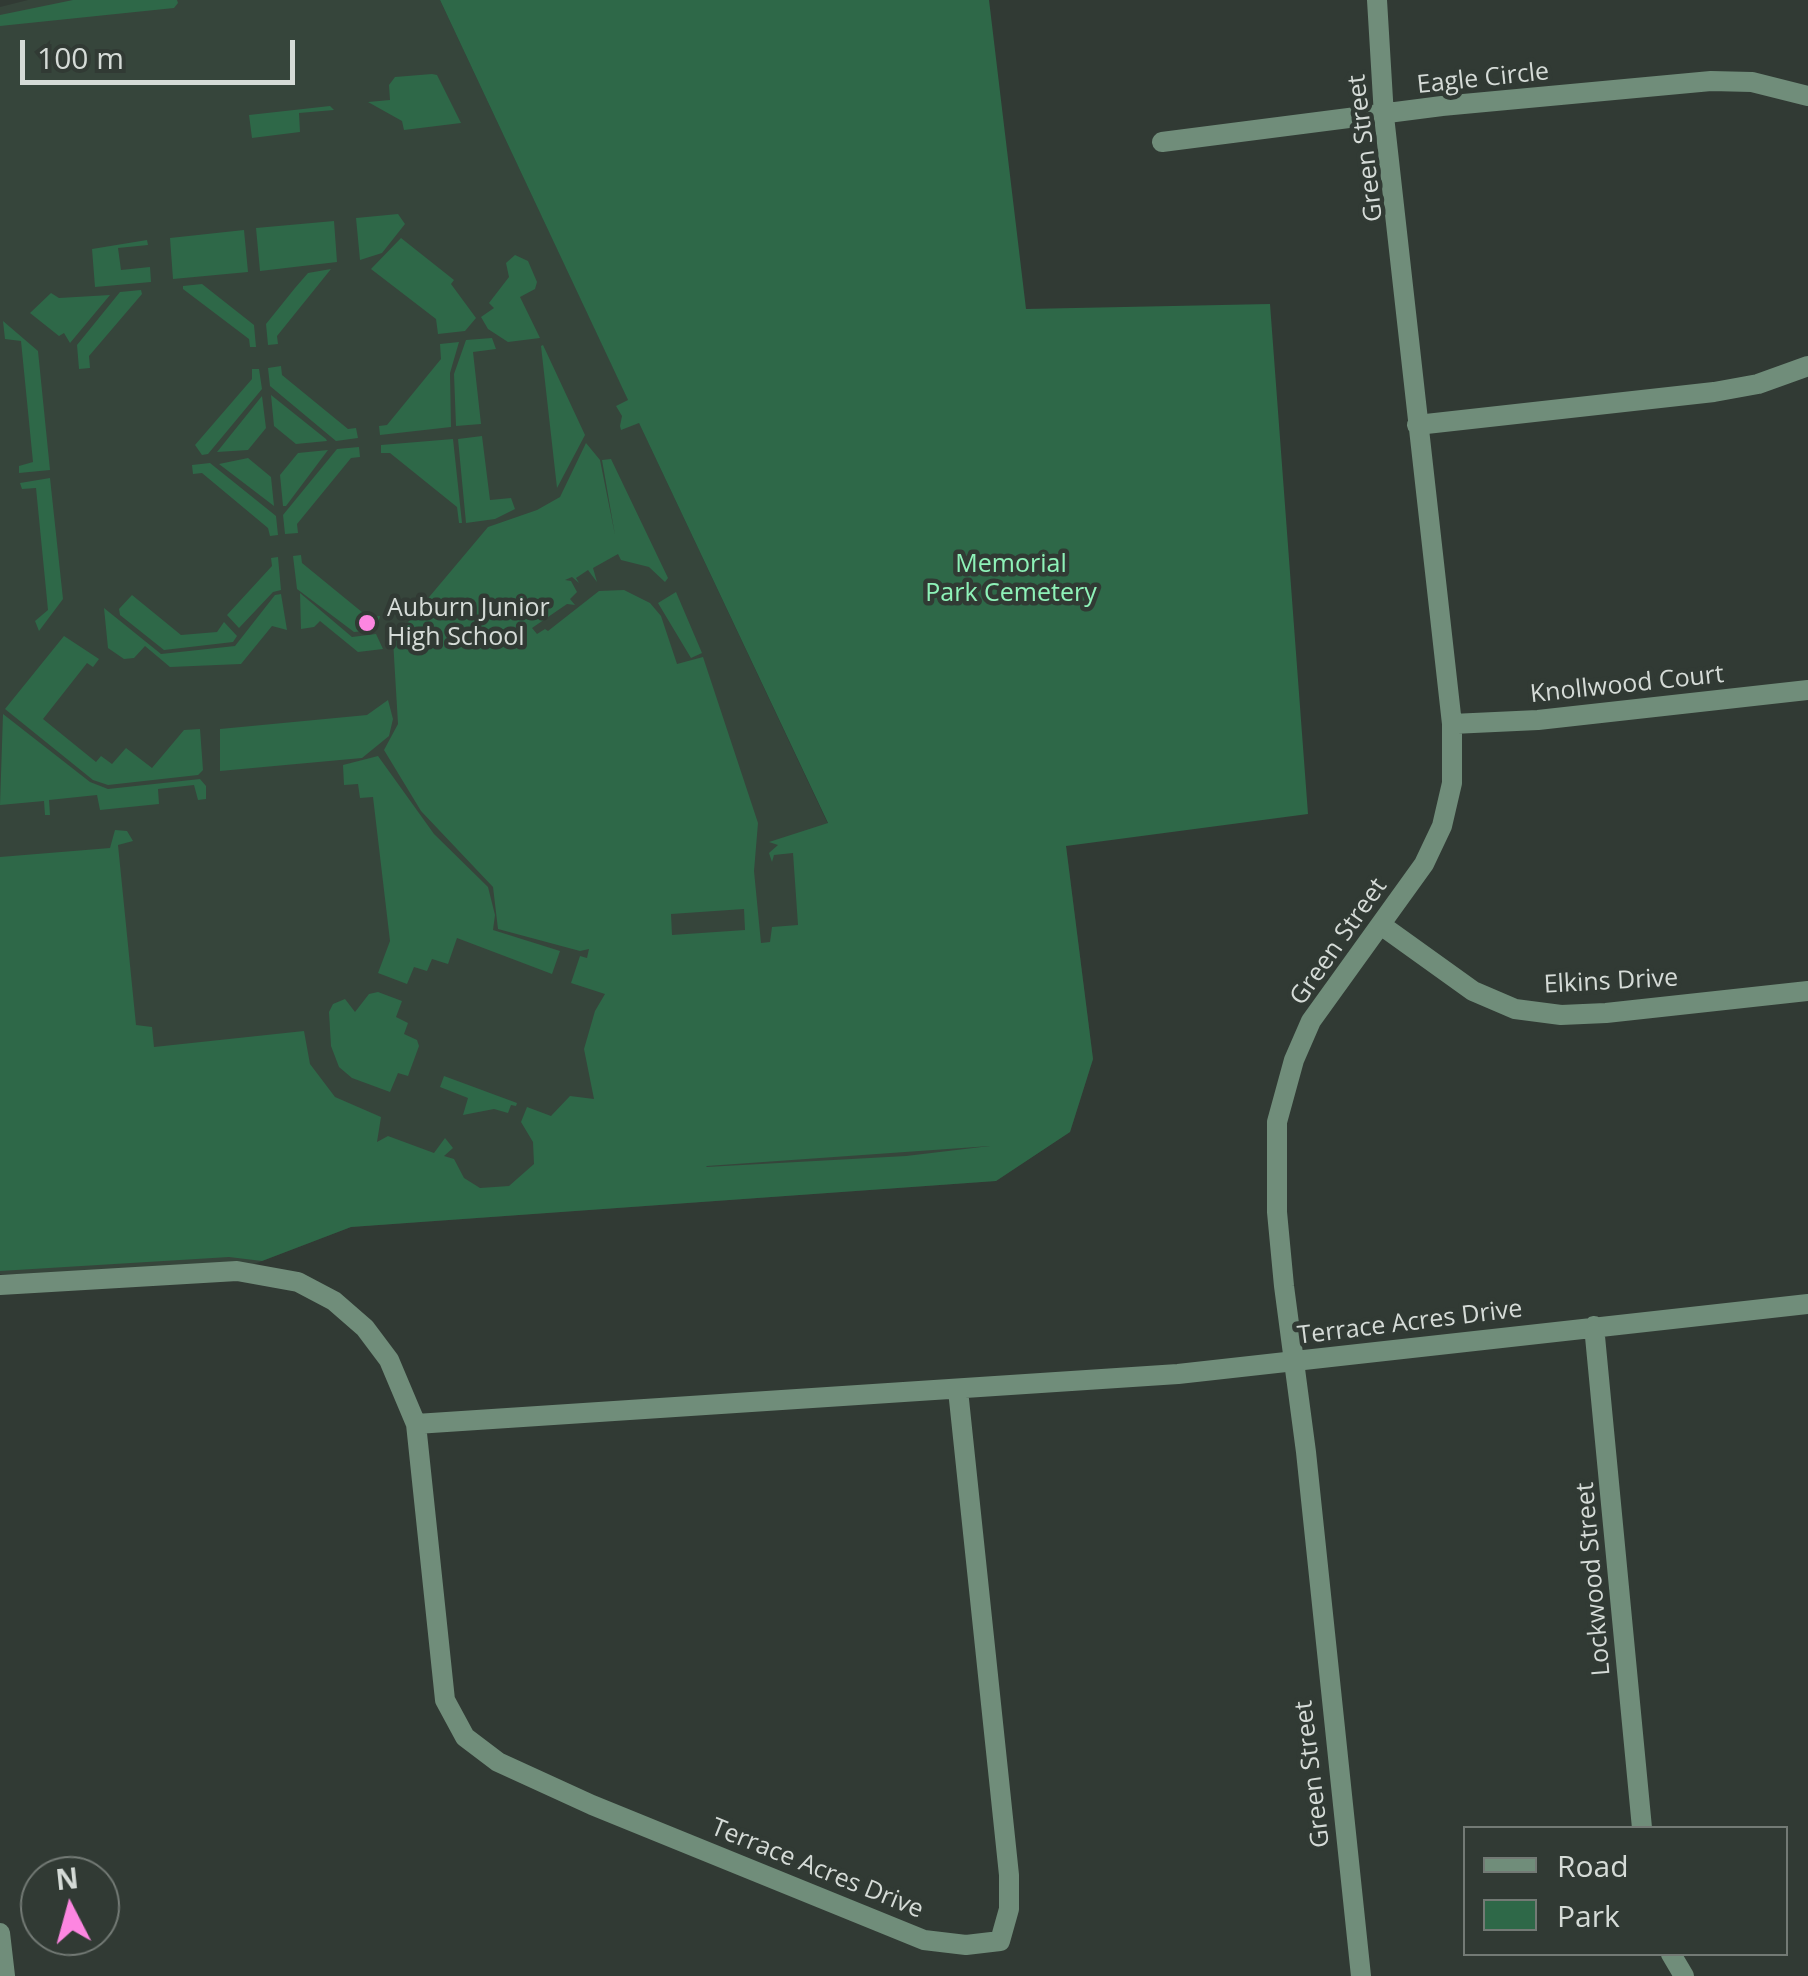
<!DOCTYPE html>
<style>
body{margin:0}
#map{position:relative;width:1808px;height:1976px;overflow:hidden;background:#313a34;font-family:"Open Sans",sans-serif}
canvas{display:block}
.legend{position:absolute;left:1463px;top:1826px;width:325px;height:130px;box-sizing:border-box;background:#313a34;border:2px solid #737a75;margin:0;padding:12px 18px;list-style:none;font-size:30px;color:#d5dbd7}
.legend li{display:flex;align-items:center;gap:20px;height:50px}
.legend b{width:50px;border:2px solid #737a75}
.north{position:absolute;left:20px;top:1856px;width:100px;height:100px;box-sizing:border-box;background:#313a34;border:2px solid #737a75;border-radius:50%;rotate:354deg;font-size:28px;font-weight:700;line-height:40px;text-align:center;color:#d5dbd7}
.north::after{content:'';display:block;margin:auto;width:35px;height:45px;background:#fd86e1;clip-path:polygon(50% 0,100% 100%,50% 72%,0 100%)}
.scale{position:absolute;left:20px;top:40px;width:275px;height:45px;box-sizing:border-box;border:5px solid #d5dbd7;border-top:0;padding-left:12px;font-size:30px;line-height:35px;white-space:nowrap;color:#d5dbd7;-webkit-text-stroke:8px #313a34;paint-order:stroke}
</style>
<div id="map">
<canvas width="1808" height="1976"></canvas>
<ul class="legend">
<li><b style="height:12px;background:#708d7a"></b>Road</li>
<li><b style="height:28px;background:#2e6848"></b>Park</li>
</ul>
<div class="north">N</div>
<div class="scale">100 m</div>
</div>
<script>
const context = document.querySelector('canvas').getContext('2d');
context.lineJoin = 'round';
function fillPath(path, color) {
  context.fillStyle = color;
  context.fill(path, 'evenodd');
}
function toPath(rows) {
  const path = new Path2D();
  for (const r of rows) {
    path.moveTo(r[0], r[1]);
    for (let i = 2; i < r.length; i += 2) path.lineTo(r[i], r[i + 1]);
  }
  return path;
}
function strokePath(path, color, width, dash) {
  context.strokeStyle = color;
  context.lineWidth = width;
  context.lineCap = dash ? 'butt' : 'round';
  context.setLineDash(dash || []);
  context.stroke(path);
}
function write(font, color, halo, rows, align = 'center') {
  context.font = font + ' "Open Sans",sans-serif';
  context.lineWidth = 9;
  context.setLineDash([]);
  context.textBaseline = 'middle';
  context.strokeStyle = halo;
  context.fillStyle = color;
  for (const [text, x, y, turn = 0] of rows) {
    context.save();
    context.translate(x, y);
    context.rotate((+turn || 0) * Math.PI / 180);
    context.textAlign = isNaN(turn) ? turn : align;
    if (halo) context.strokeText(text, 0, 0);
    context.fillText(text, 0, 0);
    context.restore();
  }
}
const built = toPath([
 [28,0,440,0,828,824,1066,846,1093,1059,1070,1132,996,1181,351,1227,236,1271,84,1277,0,1274,0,7]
]);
const green = toPath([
 [73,0,177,0,178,3,174,8,0,26,0,15],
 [440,0,989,0,1026,309,1270,304,1308,814,1066,846,1093,1059,1070,1132,996,1181,351,1227,262,1261,229,1257,0,1271,0,857,110,848,115,830,127,831,133,841,118,845,136,1025,152,1027,154,1047,304,1031,310,1064,335,1097,381,1117,377,1142,388,1136,434,1153,445,1138,453,1148,444,1156,454,1159,464,1178,480,1188,509,1186,534,1164,533,1142,521,1122,527,1107,551,1116,570,1096,594,1099,584,1049,595,1011,605,994,571,983,580,956,587,958,589,949,580,951,498,929,493,887,421,811,384,750,398,724,393,640,488,527,537,510,560,497,586,443,600,460,615,535,602,460,611,459,668,578,665,582,649,567,621,560,618,554,593,568,597,582,588,570,576,578,579,583,572,577,565,580,571,581,577,592,570,599,575,605,567,604,532,628,537,634,545,629,548,631,599,591,624,590,650,603,661,616,677,664,703,657,758,823,754,871,761,943,770,942,772,927,798,925,793,853,774,855,772,862,769,853,778,845,769,842,828,823,639,423,621,430,620,426,622,416,616,406,628,400],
 [744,909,745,930,672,935,671,914],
 [990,1146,906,1156,706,1167,707,1166],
 [432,74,437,75,461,123,404,130,402,121,368,102,390,100,389,85,395,77],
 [330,106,334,110,299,113,300,132,252,138,249,115],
 [398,214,405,224,382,253,360,260,356,218],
 [334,221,337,262,260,271,256,228],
 [244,230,248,272,173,279,170,238],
 [401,238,454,280,451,284,476,318,465,331,438,334,436,319,371,269],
 [147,240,148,245,118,248,121,270,150,267,151,282,95,287,92,249],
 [515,255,528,261,537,282,535,289,520,297,540,338,508,342,488,329,481,317,494,308,489,303,509,277,506,263],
 [331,269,277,336,278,344,268,345,266,324,295,288,308,273],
 [202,284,254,325,256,347,250,347,249,339,183,289,183,286],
 [141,290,142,294,89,356,90,368,79,369,77,345,120,292],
 [51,293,59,298,110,295,70,343,64,333,59,336,30,313],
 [3,321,38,351,50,470,19,473,19,466,33,462,21,341,5,339],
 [492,338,496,349,473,352,481,424,456,426,454,374,466,340],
 [459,342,450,373,451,427,380,435,379,426,387,425,441,359,440,344],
 [543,345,585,435,557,488,541,346],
 [281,366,282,375,348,429,356,428,358,438,336,441,270,386,268,368],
 [252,369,259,369,262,389,208,454,202,455,195,445,252,379],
 [271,395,326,439,327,441,296,444,274,426],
 [262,396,266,428,248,450,217,452],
 [482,436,490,500,511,498,515,509,495,519,466,523,458,439],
 [453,439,462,523,459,523,457,507,390,453,381,453,381,445],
 [359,447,360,457,351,458,297,524,298,533,285,534,283,515,337,449],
 [328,450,286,506,283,506,280,475,298,453],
 [248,458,271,477,274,506,219,464],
 [210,463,276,516,278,535,270,536,268,528,202,473,193,474,192,465],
 [50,478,63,599,39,631,35,621,48,610,36,488,22,489,20,483],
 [301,555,302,563,368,617,380,616,376,630,354,632,297,589,293,556],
 [278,557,281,590,273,592,239,628,227,615,272,566,271,558],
 [676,592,702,653,691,658,658,603],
 [300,593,352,637,376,634,383,649,358,652,320,621,314,627,301,629],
 [281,594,287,630,272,626,241,664,170,667,145,646,134,658,124,659,108,648,104,608,161,654,235,646,275,595],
 [132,595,181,635,217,632,224,622,237,636,233,642,164,650,120,615,119,609],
 [64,636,99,659,93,667,87,663,43,719,96,762,101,756,112,764,126,748,152,768,184,730,200,729,203,770,198,775,108,785,93,780,5,709],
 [388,700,393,719,389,736,362,758,220,771,220,729,367,715],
 [3,714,90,782,108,789,200,779,206,786,206,799,198,800,194,785,158,789,159,804,100,810,97,795,49,800,50,815,45,815,44,801,0,805],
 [378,756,434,834,488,887,495,915,493,930,560,951,552,974,457,938,448,964,432,959,427,971,414,967,407,984,378,973,390,941,373,797,360,798,358,784,344,785,343,765],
 [378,992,402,1001,396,1017,408,1023,404,1034,417,1040,419,1046,408,1076,398,1073,390,1092,352,1078,339,1067,331,1046,329,1012,333,1004,345,999,355,1012,369,994],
 [444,1076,517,1103,516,1106,511,1105,508,1113,494,1109,463,1115,468,1098,440,1087]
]);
const minor = toPath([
 [1162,142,1442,106,1711,81,1752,82,1808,96],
 [1417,425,1714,392,1758,384,1808,366],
 [1452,724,1538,720,1808,690],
 [1381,925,1473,991,1515,1009,1561,1015,1606,1013,1808,991],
 [0,1285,237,1271,298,1282,334,1301,365,1328,389,1360,416,1424,445,1700,465,1737,498,1762,592,1805,924,1940,966,1945,1000,1941,1009,1909,1009,1875,958,1390],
 [1594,1326,1642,1828],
 [416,1424,1178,1374,1808,1304],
 [1671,1954,1684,1976],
 [1361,1976,1306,1452,1284,1286,1277,1212,1277,1122,1294,1060,1311,1021,1424,864,1442,826,1452,783,1452,724,1384,116,1377,0]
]);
const tertiary = toPath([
 [0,1933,5,1976]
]);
const markers = [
 [367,623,10,"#fd86e1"]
];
const streetNames = [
 ["Eagle Circle",1483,79,-6],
 ["Green Street",1366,148,-97],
 ["Knollwood Court",1627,685,-6],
 ["Green Street",1339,942,-55],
 ["Elkins Drive",1611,982,-3],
 ["Terrace Acres Drive",1410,1323,-7],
 ["Lockwood Street",1594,1579,-95],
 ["Green Street",1313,1774,-97],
 ["Terrace Acres Drive",817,1869,22]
];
const parkNames = [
 ["Memorial",1011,565],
 ["Park Cemetery",1011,594]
];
const poiNames = [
 ["Auburn Junior",387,609],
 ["High School",387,638]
];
fillPath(built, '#36453b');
fillPath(green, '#2e6848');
strokePath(minor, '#708d7a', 20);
strokePath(tertiary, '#708d7a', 20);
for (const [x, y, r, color] of markers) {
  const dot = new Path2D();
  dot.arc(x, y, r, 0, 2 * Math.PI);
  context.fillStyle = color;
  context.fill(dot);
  strokePath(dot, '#313a34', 4);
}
write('25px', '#d5dbd7', '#313a34', streetNames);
write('25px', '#8ef2b8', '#313a34', parkNames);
write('25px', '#d5dbd7', '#313a34', poiNames, 'left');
</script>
